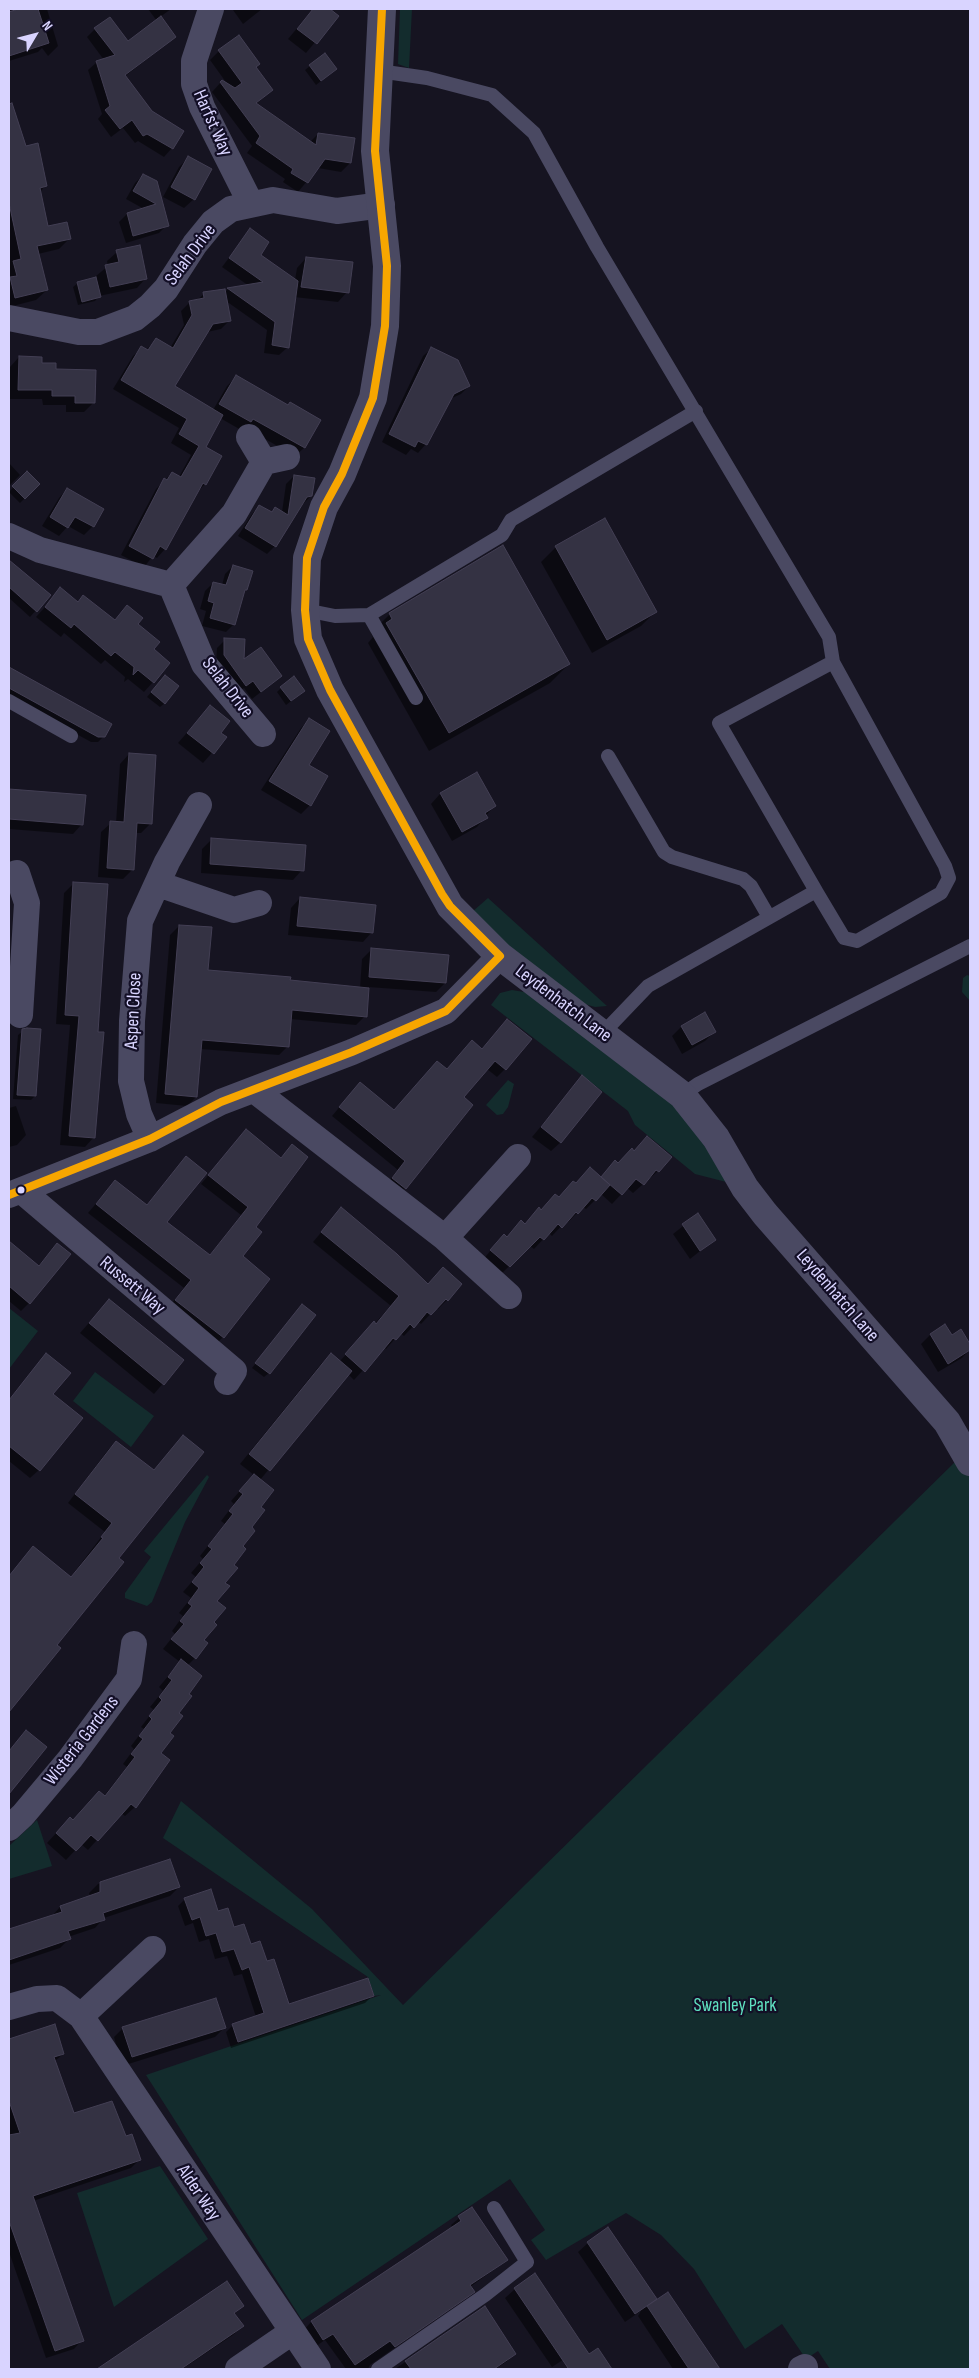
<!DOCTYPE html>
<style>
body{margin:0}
#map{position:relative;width:979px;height:2378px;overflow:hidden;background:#161421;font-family:"Sofia Sans Condensed",sans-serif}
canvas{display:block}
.frame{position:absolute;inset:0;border:10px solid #d9d4ff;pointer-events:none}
.north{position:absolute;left:10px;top:10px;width:50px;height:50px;-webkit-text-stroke:4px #130f26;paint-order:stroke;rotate:53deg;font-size:14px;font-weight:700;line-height:20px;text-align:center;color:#d9d4ff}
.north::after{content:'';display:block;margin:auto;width:18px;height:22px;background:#d9d4ff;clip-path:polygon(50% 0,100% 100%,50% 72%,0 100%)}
</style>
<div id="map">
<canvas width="979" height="2378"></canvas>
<div class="frame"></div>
<div class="north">N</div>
</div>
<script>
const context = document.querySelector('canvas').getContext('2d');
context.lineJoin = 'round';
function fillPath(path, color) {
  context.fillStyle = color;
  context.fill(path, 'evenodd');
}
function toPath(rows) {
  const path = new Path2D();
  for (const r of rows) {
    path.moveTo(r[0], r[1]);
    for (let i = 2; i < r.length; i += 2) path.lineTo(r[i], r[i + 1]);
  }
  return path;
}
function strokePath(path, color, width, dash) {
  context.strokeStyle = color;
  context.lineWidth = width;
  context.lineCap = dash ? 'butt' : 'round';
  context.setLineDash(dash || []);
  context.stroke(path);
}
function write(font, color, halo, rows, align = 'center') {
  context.font = font + ' "Sofia Sans Condensed",sans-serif';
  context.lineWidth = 4.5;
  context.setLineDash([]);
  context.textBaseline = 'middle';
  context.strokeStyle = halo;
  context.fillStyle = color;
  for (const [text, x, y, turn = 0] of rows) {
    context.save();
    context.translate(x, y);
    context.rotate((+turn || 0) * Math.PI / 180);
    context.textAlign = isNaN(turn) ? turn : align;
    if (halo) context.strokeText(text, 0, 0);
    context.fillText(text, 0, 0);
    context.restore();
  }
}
const green = toPath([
 [400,9,412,9,409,68,398,64],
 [488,898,607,1006,595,1007,571,1000,487,929,472,912],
 [967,975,970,976,970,1001,962,992,963,978],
 [512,990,536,994,669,1094,738,1185,695,1174,635,1125,628,1111,491,1005,500,993],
 [508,1080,514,1084,508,1107,503,1114,497,1115,486,1105],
 [9,1308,38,1331,9,1369],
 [95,1372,154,1416,131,1447,73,1401],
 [957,1460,970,1477,970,2369,830,2369,818,2351,806,2359,782,2324,745,2349,694,2269,661,2235,626,2213,546,2260,531,2240,545,2230,510,2179,302,2320,146,2075,381,1995,374,1996,368,1977,163,1838,181,1801,312,1909,403,2005],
 [207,1475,209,1477,185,1522,152,1602,147,1606,125,1598,125,1593,151,1557,144,1551],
 [37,1820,52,1866,9,1879,9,1846],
 [160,2166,208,2239,114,2307,77,2193]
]);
const shadow = toPath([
 [22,9,47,9,58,46,48,56,42,48,38,52,9,61,9,13],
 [148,9,171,9,160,17,175,37,124,77,172,148,164,157,138,141,135,143,123,128,111,137,98,119,102,114,88,70,97,62,104,60,87,37,95,29,128,43,157,21],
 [234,9,262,9,243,24,233,10],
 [313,9,328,9,337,16,306,53,288,39],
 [219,51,255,67,272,90,256,104,310,142,318,134,350,163,341,172,318,168,298,192,283,182,285,179,247,153,252,146,212,92,222,81,228,85,210,60],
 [310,66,336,69,316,85,305,70],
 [20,132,26,148,45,186,40,192,47,228,69,239,59,249,38,254,47,290,36,300,9,307,9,136],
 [189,157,194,199,184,208,163,197,179,167],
 [143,175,167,225,159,233,126,243,119,222,127,214,144,209,126,199,135,183],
 [250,230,259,255,295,280,297,268,306,258,347,292,338,302,294,297,288,347,279,355,264,353,267,330,226,301,229,321,221,329,207,332,173,386,213,410,227,386,236,377,287,406,320,420,304,448,295,456,244,427,241,430,220,418,204,447,205,484,196,493,165,549,157,558,153,556,144,567,121,555,156,489,172,473,179,477,191,455,171,443,179,428,113,389,133,356,142,348,146,350,156,340,170,348,184,325,181,311,190,302,196,301,204,294,224,293,228,289,249,286,222,267],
 [117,252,146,278,137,288,99,296,95,301,78,305,73,287,78,283,97,279,96,276,108,266,107,261],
 [432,348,469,386,461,394,450,399,426,444,418,453,411,449,406,455,382,442,423,356],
 [19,357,54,371,94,402,84,412,66,412,66,405,43,405,42,399,9,399,10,367],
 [9,463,20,475,9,486],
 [27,473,39,484,20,503,9,492],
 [294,476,311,496,303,504,275,546,267,554,238,536,252,514,260,506,271,513,275,508,282,512,286,484],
 [67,489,103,509,92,527,84,535,68,526,59,536,42,526,59,498],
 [604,520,655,612,641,626,592,653,541,562,556,547],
 [503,546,569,664,550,683,429,751,368,643,373,637,371,633,390,614],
 [9,562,49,596,30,617,9,598],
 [233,566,246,590,243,592,234,624,226,632,202,626,206,611,200,609,205,591,213,583,222,585,225,574],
 [61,589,77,603,83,596,114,621,136,624,152,650,153,682,144,692,128,679,124,682,125,677,105,660,101,664,64,633,61,637,36,617],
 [225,640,243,661,281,676,252,699,244,688,237,693,216,664,217,648],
 [9,669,110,724,104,736,98,742,91,742,9,697],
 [165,676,165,703,160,707,147,697],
 [281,688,299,695,286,705,277,692],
 [210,706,219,733,225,738,203,763,178,743],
 [309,720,307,766,310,805,301,814,261,790,301,728],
 [129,754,150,824,141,833,135,833,132,870,123,879,98,877,101,832,111,823,116,823,120,764],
 [477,774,494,806,477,827,452,841,431,804,440,794],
 [9,790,84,796,82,824,73,834,9,829],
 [212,839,302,870,293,880,201,873,202,849],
 [74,883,97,1033,94,1137,85,1147,60,1145,70,1025,56,1024,64,893],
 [300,898,372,932,363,942,288,935,291,908],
 [179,926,207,971,360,988,362,959,372,949,445,983,436,992,368,987,365,1016,356,1025,290,1019,288,1046,279,1055,200,1049,196,1097,187,1106,156,1103,170,935],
 [681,1027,714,1032,705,1041,682,1054,672,1036],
 [499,1029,505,1069,497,1077,487,1069,462,1098,405,1188,397,1196,384,1187,398,1170,332,1116,352,1092,394,1111,437,1062,446,1070,481,1050],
 [23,1031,35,1096,31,1100,13,1099,18,1035],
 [582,1077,561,1142,551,1151,532,1137],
 [16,1106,26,1135,17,1145,9,1147,9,1108],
 [246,1130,280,1158,292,1146,241,1256,223,1337,215,1345,168,1308,184,1288,88,1213,115,1181,146,1206,178,1166,166,1222,209,1256,241,1215,201,1184],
 [632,1150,658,1171,633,1193,627,1188,612,1204,601,1194,586,1209,583,1207,568,1222,566,1221,552,1236,549,1233,534,1249,530,1246,499,1276,482,1261,495,1245,524,1225,539,1209,541,1211,575,1184,600,1178],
 [341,1209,428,1285,433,1278,447,1300,438,1309,436,1308,421,1324,418,1321,404,1336,400,1333,386,1349,384,1347,354,1380,348,1374,260,1480,259,1507,216,1601,212,1622,195,1658,187,1666,187,1694,135,1807,125,1816,121,1813,88,1850,81,1844,66,1860,47,1843,70,1818,73,1821,104,1796,127,1767,123,1764,134,1749,131,1746,144,1729,141,1727,154,1710,150,1707,163,1691,159,1687,180,1662,163,1649,175,1634,172,1631,183,1616,179,1613,191,1598,183,1592,196,1577,191,1573,203,1559,200,1556,225,1524,221,1521,234,1504,231,1501,254,1475,240,1464,321,1364,331,1355,339,1362,391,1306,313,1242],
 [697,1215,714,1240,690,1259,673,1234],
 [9,1243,38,1266,57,1244,29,1303,21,1311,9,1301],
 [109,1300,182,1361,154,1394,80,1333],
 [302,1306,269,1373,264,1377,252,1368],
 [960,1331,970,1349,962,1358,938,1372,921,1344,930,1335,951,1336],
 [47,1354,52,1394,39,1470,30,1478,9,1461,9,1399],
 [183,1436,117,1558,9,1709,9,1686,13,1681,9,1678,9,1576,33,1548,70,1578,105,1532,68,1503,108,1450,116,1442,153,1471],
 [26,1731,45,1747,9,1792,9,1750],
 [170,1860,179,1887,170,1896,104,1918,95,1928,68,1937,69,1939,60,1948,9,1965,9,1930,51,1917,60,1907,90,1897,89,1893,98,1884],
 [185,1899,218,1913,266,1962,288,2006,372,1996,365,2003,231,2048,226,2032,233,2025,256,2017,242,1974,234,1976,227,1956,215,1959,209,1939,199,1942,193,1923,185,1926,178,1906],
 [54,2026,63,2054,54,2062,73,2114,125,2137,139,2160,131,2168,33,2201,82,2340,74,2349,46,2358,9,2252,9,2041],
 [123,2028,224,2028,215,2037,122,2066,114,2037],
 [471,2208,507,2260,470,2287,473,2291,465,2299,370,2365,368,2369,346,2369,325,2340,315,2347,304,2330,311,2322,453,2228,451,2225],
 [588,2243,714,2363,708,2369,673,2369,638,2316,641,2311,625,2322,578,2252],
 [226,2283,242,2306,234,2314,242,2326,233,2335,182,2369,99,2369],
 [515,2289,572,2354,552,2367,505,2298],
 [484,2308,514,2354,506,2362,495,2369,395,2369]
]);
const building = toPath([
 [18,9,38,9,49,43,9,56,9,12,18,9],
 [313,9,330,9,339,16,317,44,297,29,313,9],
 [161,16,176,37,125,75,152,111,184,131,173,149,147,134,143,136,132,120,120,129,105,110,110,106,96,61,115,55,94,28,110,17,128,41,161,16],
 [239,35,260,64,256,67,273,90,256,103,316,145,318,133,355,138,351,163,325,159,308,183,291,173,293,169,256,143,260,136,220,82,222,80,235,88,242,83,218,50,239,35],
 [325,53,337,69,321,81,309,65,325,53],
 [12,103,26,146,38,143,47,186,40,188,48,226,67,222,71,239,37,246,48,290,15,298,10,277,17,276,13,261,21,259,9,203,9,104,12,103],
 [188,156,212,169,195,200,171,187,188,156],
 [143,174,157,181,169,226,133,236,127,213,156,204,133,191,143,174],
 [250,228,269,242,261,255,298,281,289,348,272,345,275,322,227,288,263,282,229,258,250,228],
 [140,245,147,279,110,287,105,265,119,262,116,250,140,245],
 [306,257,353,262,349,293,301,287,306,257],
 [96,277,101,297,82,302,77,282,96,277],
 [225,289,231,321,213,324,175,386,223,415,206,447,222,456,206,485,203,483,166,550,160,546,153,559,129,546,164,478,167,480,172,472,181,477,199,446,179,434,187,419,121,380,141,346,148,350,156,338,173,348,192,315,189,301,204,298,203,292,225,289],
 [431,347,458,360,470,386,454,394,427,445,418,441,415,447,389,434,431,347],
 [19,356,42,357,42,363,56,363,56,369,96,370,95,403,75,403,75,396,52,396,52,390,18,390,19,356],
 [236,375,288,405,290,402,321,420,305,448,253,419,251,422,219,404,236,375],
 [27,471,40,484,25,499,12,486,27,471],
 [294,475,315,478,312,496,307,497,276,547,245,528,259,505,272,512,275,507,288,515,294,475],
 [67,488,104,509,94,527,75,517,68,528,50,517,67,488],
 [605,518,657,612,607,640,555,546,605,518],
 [503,545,570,664,449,733,386,623,392,619,389,613,503,545],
 [9,560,51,595,37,612,9,587,9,560],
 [233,565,253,571,247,590,245,590,235,625,210,618,214,603,208,601,213,582,226,585,233,565],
 [60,587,78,602,83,595,115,620,127,605,143,618,138,624,160,642,154,649,170,663,154,683,138,670,133,675,134,667,115,652,111,656,74,624,71,628,45,607,60,587],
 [224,638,245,639,244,659,261,647,282,676,261,692,253,681,246,686,224,655,224,638],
 [9,667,112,724,105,737,98,737,9,688,9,667],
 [165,675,179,686,165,704,151,692,165,675],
 [294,676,305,691,291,701,280,687,294,676],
 [210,705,230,721,221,733,227,737,214,754,187,733,210,705],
 [309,718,330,731,309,765,328,776,311,806,269,781,309,718],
 [129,753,156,755,152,824,137,823,134,870,107,868,110,821,124,822,129,753],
 [477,772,496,806,485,813,488,818,462,832,440,793,477,772],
 [9,789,86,795,83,825,9,819,9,789],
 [211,838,306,845,304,871,210,864,211,838],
 [73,882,108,884,98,1032,104,1032,95,1138,69,1136,79,1016,65,1015,73,882],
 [300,897,376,905,373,933,297,926,300,897],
 [179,925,212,927,208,970,291,977,290,980,369,988,367,1017,292,1010,289,1047,202,1040,197,1097,165,1094,179,925],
 [371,948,449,955,446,983,369,977,371,948],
 [705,1012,716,1032,692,1045,681,1026,705,1012],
 [507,1019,532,1039,506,1070,495,1061,464,1097,473,1105,406,1189,392,1178,405,1161,339,1107,360,1082,394,1110,437,1061,447,1069,472,1040,482,1049,507,1019],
 [27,1028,41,1029,36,1096,17,1095,22,1029,27,1028],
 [582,1075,602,1092,561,1143,541,1127,582,1075],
 [246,1129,281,1158,292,1144,308,1157,256,1227,262,1232,243,1256,270,1279,224,1338,175,1300,191,1280,96,1204,115,1180,147,1205,186,1156,207,1173,167,1222,210,1255,248,1207,208,1175,246,1129],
 [647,1136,672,1157,659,1172,656,1170,644,1185,636,1179,622,1195,601,1177,615,1160,618,1163,632,1148,634,1151,647,1136],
 [590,1167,610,1185,596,1201,592,1198,578,1214,576,1212,562,1228,558,1224,544,1240,540,1237,510,1267,490,1250,504,1234,507,1237,521,1220,525,1224,539,1207,541,1210,555,1194,559,1197,573,1181,576,1183,590,1167],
 [341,1207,397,1254,428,1284,443,1267,462,1284,448,1301,446,1299,431,1315,427,1312,414,1328,410,1324,396,1340,393,1338,365,1372,345,1354,374,1321,376,1324,399,1296,321,1232,341,1207],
 [698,1213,716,1240,700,1251,682,1224,698,1213],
 [9,1241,39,1266,57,1243,71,1254,30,1304,9,1286,9,1241],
 [109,1299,184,1360,164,1385,89,1323,109,1299],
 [302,1304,316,1315,270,1374,255,1363,302,1304],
 [945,1324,952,1335,961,1329,970,1344,970,1350,948,1364,930,1334,945,1324],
 [46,1353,71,1373,53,1394,83,1418,40,1471,9,1446,9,1400,46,1353],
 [331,1353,352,1371,270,1471,249,1454,331,1353],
 [183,1435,204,1452,119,1558,124,1562,57,1645,61,1648,9,1712,9,1576,33,1546,71,1577,103,1538,101,1537,112,1523,75,1494,116,1441,154,1470,183,1435],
 [254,1474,274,1490,261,1507,265,1510,252,1527,255,1531,243,1546,246,1549,234,1565,238,1568,225,1583,230,1586,217,1601,226,1608,214,1622,217,1625,204,1640,208,1643,196,1659,171,1639,184,1624,180,1621,192,1606,188,1603,199,1588,192,1582,204,1567,200,1563,212,1549,208,1546,233,1514,229,1511,243,1494,239,1491,254,1474],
 [181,1659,202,1676,189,1694,192,1696,179,1713,183,1716,170,1733,174,1736,161,1753,170,1760,136,1808,131,1804,98,1841,91,1835,76,1851,56,1833,70,1817,73,1820,99,1791,105,1796,135,1757,131,1754,143,1739,139,1736,152,1719,149,1716,162,1700,159,1697,172,1680,168,1677,181,1659],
 [26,1730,47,1747,9,1794,9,1751,26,1730],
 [170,1859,180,1887,103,1913,105,1920,68,1931,71,1939,9,1960,9,1929,62,1912,60,1906,100,1892,100,1882,170,1859],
 [211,1889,218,1911,228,1908,234,1927,244,1924,251,1944,260,1941,267,1961,274,1959,289,2004,368,1978,374,1996,238,2042,232,2024,264,2013,249,1967,242,1970,234,1949,222,1952,216,1933,206,1936,200,1917,192,1920,184,1898,211,1889],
 [216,1998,226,2028,132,2057,122,2027,216,1998],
 [55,2024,64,2054,54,2057,74,2113,112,2101,126,2136,132,2134,141,2160,33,2196,84,2341,55,2351,9,2221,9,2135,20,2133,9,2101,9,2039,55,2024],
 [472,2207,508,2260,470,2285,475,2292,395,2347,390,2341,355,2365,333,2334,323,2340,311,2321,461,2221,458,2216,472,2207],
 [608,2227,657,2299,635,2314,587,2242,608,2227],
 [535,2273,589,2354,598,2348,612,2369,566,2369,568,2368,514,2288,535,2273],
 [227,2281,244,2306,234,2313,244,2326,181,2369,97,2369,227,2281],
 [668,2292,701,2341,720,2369,689,2369,647,2306,668,2292],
 [485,2306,516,2354,494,2369,411,2369,405,2361,485,2306]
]);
const service = toPath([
 [379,71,427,78,492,95,534,133,597,247,829,637,833,662,945,866,949,878,941,893,857,941,844,938,816,891,648,986,603,1033],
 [305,610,335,616,369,615,502,535,511,520,696,411],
 [369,615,416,698],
 [9,701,71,736],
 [608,756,664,852,672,857,743,879,751,886,769,917],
 [816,891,719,723,833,662],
 [682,1095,698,1084,970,946],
 [378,2369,485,2295,527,2262,494,2208]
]);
const minor = toPath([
 [211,9,194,61,194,84,202,107,251,204],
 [9,318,79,332,98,332,135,318,150,306,166,289,195,244,213,222,231,209,273,200,337,211,382,205],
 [249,437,264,462],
 [9,536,40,550,171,585,204,664,263,734],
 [171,585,234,514,264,462,287,457],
 [9,876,17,873,27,903,20,1015],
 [158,884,234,910,259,903],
 [254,1090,445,1238,509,1296],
 [150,1139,139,1114,131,1081,132,1021,140,921,167,862,199,805],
 [22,1191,234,1371,227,1382],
 [9,1195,150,1139,221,1102,352,1052,446,1011,500,956],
 [445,1238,518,1157],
 [9,1828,23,1815,70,1759,129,1679,134,1644],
 [9,2007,37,1999,57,1998,81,2016,318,2369],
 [81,2016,153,1949],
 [238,2369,292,2332],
 [801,2369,805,2367]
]);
const tertiary = toPath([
 [382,9,375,151,387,266,385,326,373,398,342,474,324,507,307,558,305,610,308,639,330,690,450,906,500,956,682,1095,716,1138,745,1188,765,1214,947,1422,970,1462]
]);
const bus1 = toPath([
 [382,9,375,151,387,266,385,326,373,398,342,474,324,507,307,558,305,610,308,639,330,690,442,894,450,906,500,956],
 [9,1195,150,1139,221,1102,352,1052,446,1011,500,956]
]);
const markers = [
 [21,1190,4.5,"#d9d4ff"]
];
const streetNames = [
 ["Harfst Way",212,123,66],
 ["Selah Drive",191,255,-53],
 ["Selah Drive",227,688,52],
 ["Leydenhatch Lane",563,1004,37],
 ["Aspen Close",134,1011,-87],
 ["Russett Way",132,1286,40],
 ["Leydenhatch Lane",837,1296,49],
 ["Wisteria Gardens",82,1741,-52],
 ["Alder Way",198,2193,56]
];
const parkNames = [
 ["Swanley Park",735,2006]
];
fillPath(green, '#132c2d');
fillPath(shadow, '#0007');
fillPath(building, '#343243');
strokePath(building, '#433f54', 1);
strokePath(service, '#4a4962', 14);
strokePath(minor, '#4a4962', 26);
strokePath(tertiary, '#4a4962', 28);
strokePath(bus1, '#f7a600', 8);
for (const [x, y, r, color] of markers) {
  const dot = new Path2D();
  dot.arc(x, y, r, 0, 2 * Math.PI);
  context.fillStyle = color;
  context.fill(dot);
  strokePath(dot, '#130f26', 2);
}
write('19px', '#d9d4ff', '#130f26', streetNames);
write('19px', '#5fe0c0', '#130f26', parkNames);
</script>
